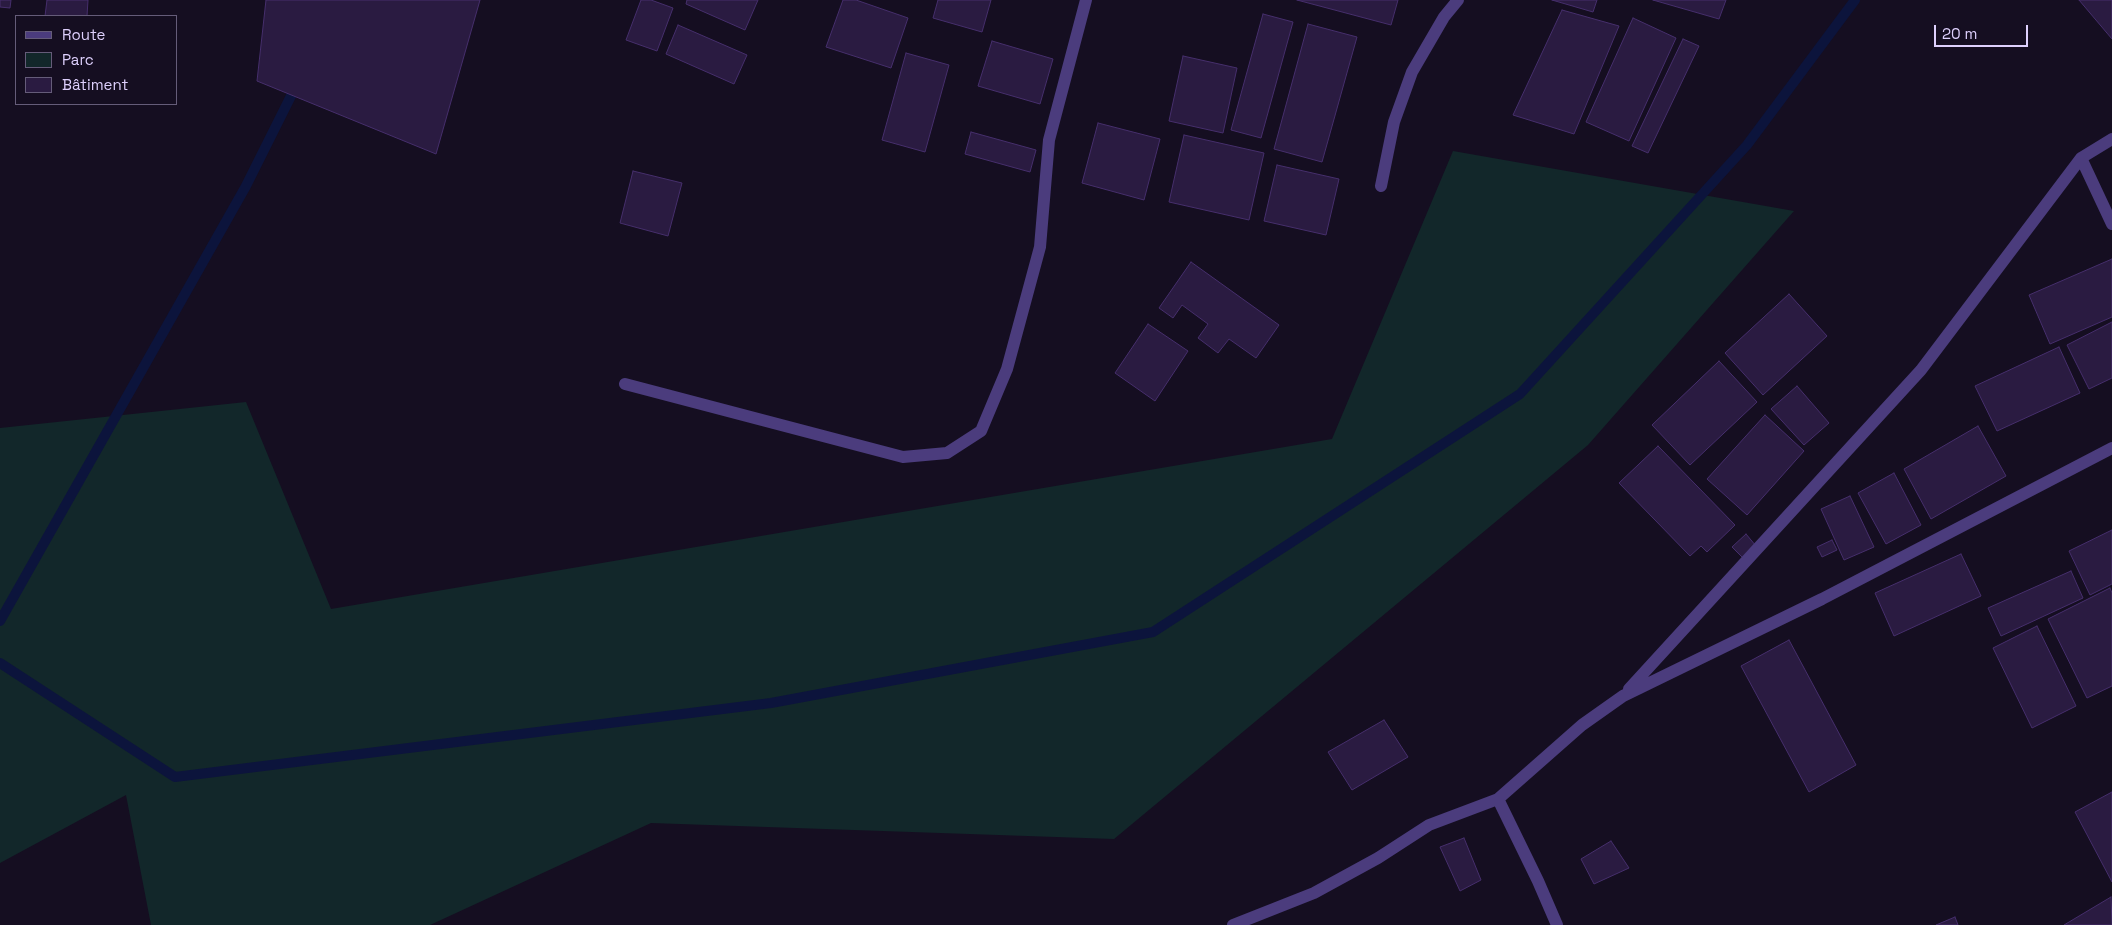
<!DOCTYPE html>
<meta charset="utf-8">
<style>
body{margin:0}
#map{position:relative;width:2112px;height:925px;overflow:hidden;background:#150e21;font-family:"Space Grotesk",sans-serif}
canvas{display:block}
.legend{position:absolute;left:15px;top:15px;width:162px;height:90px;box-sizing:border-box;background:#150e21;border:1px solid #655c79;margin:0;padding:6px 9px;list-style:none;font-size:15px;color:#ded0fd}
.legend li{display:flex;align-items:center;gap:10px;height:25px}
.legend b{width:25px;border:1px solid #655c79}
.scale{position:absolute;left:1934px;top:25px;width:94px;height:22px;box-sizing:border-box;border:2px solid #ded0fd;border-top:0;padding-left:6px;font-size:15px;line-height:18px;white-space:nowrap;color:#ded0fd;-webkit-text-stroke:4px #150e21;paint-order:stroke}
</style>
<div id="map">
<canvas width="2112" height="925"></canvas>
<ul class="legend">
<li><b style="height:6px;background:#4b3c7d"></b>Route</li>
<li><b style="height:14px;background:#12272a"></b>Parc</li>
<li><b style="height:14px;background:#2a1b41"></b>Bâtiment</li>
</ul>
<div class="scale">20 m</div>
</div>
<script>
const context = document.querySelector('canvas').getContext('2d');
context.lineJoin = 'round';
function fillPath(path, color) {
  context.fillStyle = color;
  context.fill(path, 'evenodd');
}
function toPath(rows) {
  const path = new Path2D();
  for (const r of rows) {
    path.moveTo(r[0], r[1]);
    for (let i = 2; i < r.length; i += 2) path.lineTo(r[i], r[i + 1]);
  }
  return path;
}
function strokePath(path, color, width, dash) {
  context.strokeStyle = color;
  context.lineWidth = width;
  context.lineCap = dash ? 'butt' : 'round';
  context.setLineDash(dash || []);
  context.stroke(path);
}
const green = toPath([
 [1453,151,1794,211,1588,445,1114,839,651,823,430,925,151,925,126,795,0,863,0,428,246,402,331,609,1332,439]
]);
const stream = toPath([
 [0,621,246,186,297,84],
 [0,663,175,777,771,703,1153,632,1520,394,1747,145,1855,0]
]);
const building = toPath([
 [0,0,11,0,10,8,0,7,0,0],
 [47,0,88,0,87,16,45,16,47,0],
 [266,0,480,0,436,154,257,81,266,0],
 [641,0,651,0,673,8,657,51,626,40,641,0],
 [687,0,758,0,745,30,686,4,687,0],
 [843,0,856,0,908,18,891,68,826,47,843,0],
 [938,0,991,0,982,32,933,18,938,0],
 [1297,0,1398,0,1391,25,1297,0],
 [1552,0,1597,0,1593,12,1552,0],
 [1653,0,1726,0,1719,19,1653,0],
 [2079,0,2112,0,2112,39,2079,0],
 [1562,10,1619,26,1574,134,1513,115,1562,10],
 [1263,14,1293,22,1261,138,1231,130,1263,14],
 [1633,18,1676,38,1629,141,1586,122,1633,18],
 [1308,24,1357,37,1322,162,1274,149,1308,24],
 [678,25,747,55,734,84,666,54,678,25],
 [1683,39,1699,46,1648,153,1632,146,1683,39],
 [992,41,1053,59,1040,104,978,86,992,41],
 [906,53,949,65,925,152,882,140,906,53],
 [1183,56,1237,68,1223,133,1169,121,1183,56],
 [1098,123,1160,139,1144,200,1082,183,1098,123],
 [971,132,1036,150,1030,172,965,154,971,132],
 [1184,135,1264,153,1249,220,1169,202,1184,135],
 [1277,165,1339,179,1326,235,1264,221,1277,165],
 [633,171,682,183,668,236,620,223,633,171],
 [2112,259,2112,317,2050,344,2029,295,2112,259],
 [1191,262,1279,325,1256,358,1229,339,1218,353,1198,338,1208,324,1182,305,1173,318,1159,308,1191,262],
 [1789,294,1827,336,1763,395,1725,353,1789,294],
 [2112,322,2112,378,2089,389,2067,345,2112,322],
 [1148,324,1188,351,1155,401,1115,373,1148,324],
 [2059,347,2080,393,1997,431,1975,386,2059,347],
 [1719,361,1757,402,1690,465,1652,425,1719,361],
 [1797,386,1829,423,1804,445,1771,409,1797,386],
 [1765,415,1804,451,1747,515,1707,479,1765,415],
 [1978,426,2006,476,1931,519,1904,469,1978,426],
 [1658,446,1735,525,1707,552,1701,546,1690,556,1619,483,1658,446],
 [1894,473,1921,525,1886,544,1858,493,1894,473],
 [1850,496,1874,547,1844,560,1821,509,1850,496],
 [2112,530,2112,584,2090,595,2069,551,2112,530],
 [1746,534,1756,546,1743,558,1732,547,1746,534],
 [1832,540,1837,550,1822,557,1817,547,1832,540],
 [1961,554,1981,596,1894,636,1875,593,1961,554],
 [2071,571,2083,598,2001,636,1988,608,2071,571],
 [2110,588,2112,593,2112,686,2087,698,2048,619,2110,588],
 [2037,626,2076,706,2032,728,1993,648,2037,626],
 [1789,640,1856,765,1809,792,1741,666,1789,640],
 [1384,720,1408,757,1352,790,1328,752,1384,720],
 [2112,792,2112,882,2075,812,2112,792],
 [1464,838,1481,880,1460,891,1440,847,1464,838],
 [1611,841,1629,868,1594,884,1581,859,1611,841],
 [2111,897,2112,925,2064,925,2111,897],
 [1955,917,1958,925,1936,925,1955,917]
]);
const minor = toPath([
 [2081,158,2112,224],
 [1381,186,1394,122,1412,72,1444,17,1458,0],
 [625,384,903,457,947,453,981,431,1007,369,1040,247,1049,140,1086,0],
 [1629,689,1921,370,2081,158,2112,139],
 [1498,799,1538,881,1557,925],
 [1233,925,1314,893,1378,858,1429,825,1498,799,1582,725,1623,696,1822,599,2112,448]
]);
fillPath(green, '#12272a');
strokePath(stream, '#0c143c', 10);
fillPath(building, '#2a1b41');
strokePath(building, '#462f6c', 1);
strokePath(minor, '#4b3c7d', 12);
</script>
